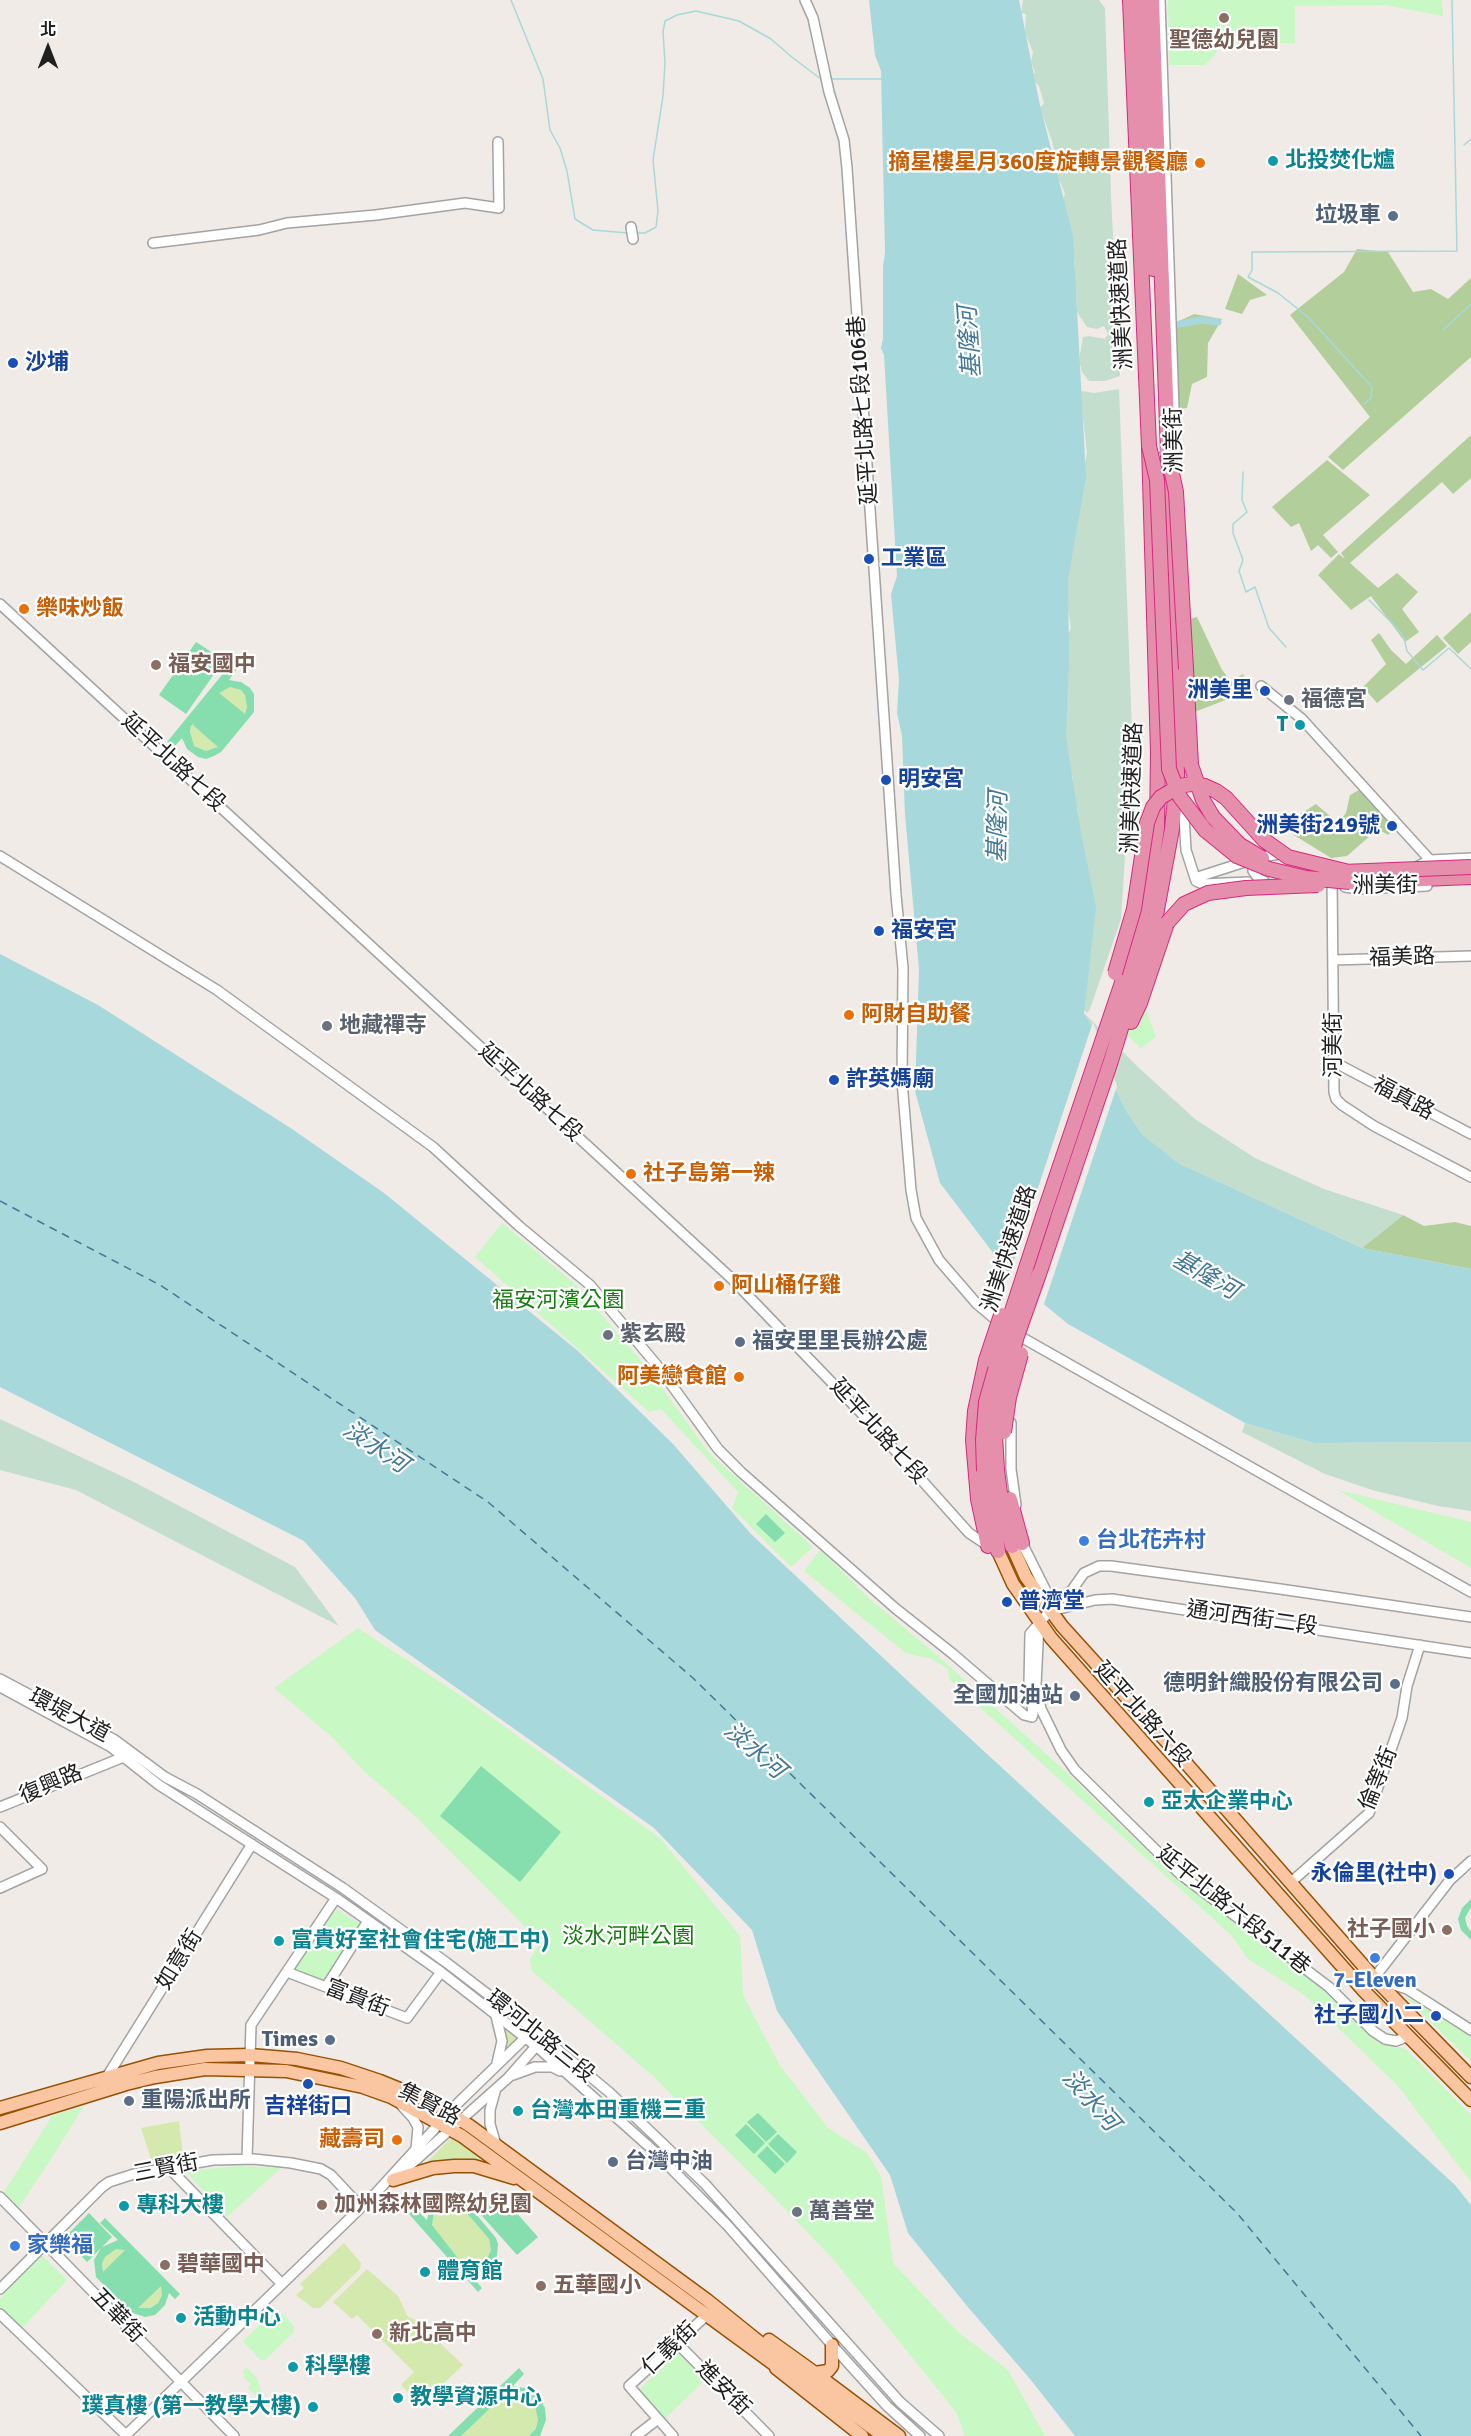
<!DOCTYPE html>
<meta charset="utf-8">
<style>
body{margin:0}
#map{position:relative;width:1471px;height:2436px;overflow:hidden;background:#f0ebe6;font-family:Signika,"Noto Sans TC",sans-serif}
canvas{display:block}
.north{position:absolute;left:18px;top:18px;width:60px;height:60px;-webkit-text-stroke:4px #fff;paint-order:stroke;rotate:0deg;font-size:16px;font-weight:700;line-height:24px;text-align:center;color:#1f1f1f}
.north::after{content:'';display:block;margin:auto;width:21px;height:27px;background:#1f1f1f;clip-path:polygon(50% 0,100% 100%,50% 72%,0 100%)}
</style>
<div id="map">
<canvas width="1471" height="2436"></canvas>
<div class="north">北</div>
</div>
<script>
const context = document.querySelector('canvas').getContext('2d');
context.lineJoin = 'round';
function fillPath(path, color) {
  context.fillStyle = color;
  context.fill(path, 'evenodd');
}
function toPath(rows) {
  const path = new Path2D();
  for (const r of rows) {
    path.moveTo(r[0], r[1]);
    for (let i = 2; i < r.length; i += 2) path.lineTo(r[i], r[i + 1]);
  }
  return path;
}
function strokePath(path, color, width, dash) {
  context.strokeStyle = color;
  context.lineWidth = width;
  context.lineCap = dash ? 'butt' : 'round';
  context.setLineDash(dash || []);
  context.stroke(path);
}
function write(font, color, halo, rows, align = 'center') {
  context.font = font + ' Signika,"Noto Sans TC",sans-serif';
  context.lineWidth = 4.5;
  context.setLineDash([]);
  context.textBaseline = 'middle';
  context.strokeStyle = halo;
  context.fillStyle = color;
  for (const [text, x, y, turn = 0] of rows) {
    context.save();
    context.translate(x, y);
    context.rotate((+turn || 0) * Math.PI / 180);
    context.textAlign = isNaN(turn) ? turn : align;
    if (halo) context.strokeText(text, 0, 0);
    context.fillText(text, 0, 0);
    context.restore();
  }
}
const grass = toPath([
 [230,687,241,690,245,695,247,707,245,714,218,747,206,751,194,746,190,737,191,726,220,691],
 [505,2028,517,2037,517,2042,505,2053],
 [179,2121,183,2156,152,2162,141,2128],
 [453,2138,486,2161,484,2165,428,2166,425,2164,449,2140],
 [445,2203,460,2205,489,2239,491,2250,486,2261,473,2266,461,2262,432,2225,434,2212],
 [344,2243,361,2263,360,2269,320,2308,313,2308,296,2295,304,2288,300,2284],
 [116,2249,126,2249,103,2273,102,2263,105,2257],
 [367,2269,398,2296,408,2317,416,2320,463,2365,424,2402,418,2394,414,2398,401,2385,414,2372,357,2315,352,2319,333,2302],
 [161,2285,162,2295,158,2303,147,2309,137,2308],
 [516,2393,529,2398,537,2409,538,2424,529,2436,461,2436,502,2397]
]);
const forest = toPath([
 [1357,249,1388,252,1413,292,1431,289,1448,299,1471,278,1471,357,1343,470,1328,457,1370,417,1290,315,1344,272],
 [1238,274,1267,295,1250,300,1242,314,1225,309],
 [1194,314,1222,319,1208,343,1207,377,1192,384,1187,408,1178,409,1177,322],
 [1471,435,1471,478,1453,494,1442,482,1350,563,1378,588,1397,573,1418,592,1402,609,1419,632,1405,642,1371,596,1351,610,1318,575,1339,554,1345,559,1341,553],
 [1327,460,1370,495,1323,535,1338,552,1331,558,1318,545,1311,551,1299,523,1291,527,1272,507],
 [1471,612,1471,642,1458,654,1443,638],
 [1197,617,1222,670,1231,681,1243,674,1247,683,1233,697,1192,713,1189,619],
 [1379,633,1391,650,1406,664,1437,635,1447,646,1377,703,1363,687,1386,664,1371,640],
 [1361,789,1396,827,1388,835,1378,829,1347,856,1331,858,1281,827,1316,804,1338,823,1346,813,1350,795],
 [1403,1215,1424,1226,1455,1222,1471,1226,1471,1269,1362,1248]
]);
const wetland = toPath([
 [1023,0,1099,0,1105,8,1111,196,1120,376,1105,381,1089,381,1082,372,1079,360,1083,337,1089,336,1105,339,1108,334,1104,326,1097,329,1087,327,1077,312,1076,288,1072,282,1075,264,1063,199,1065,194,1060,181,1055,179,1054,176,1057,172,1051,157,1054,150,1052,141,1040,108,1044,103,1039,86,1032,79,1031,75,1035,73,1031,62,1033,52,1025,33,1026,14,1021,13],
 [1119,389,1135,809,1127,825,1121,919,1090,1009,1087,1013,1081,1007,1078,810,1071,795,1073,777,1066,773,1066,639,1071,628,1065,590,1087,452,1080,393,1082,391,1094,393],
 [1084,1013,1139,1068,1195,1119,1255,1158,1324,1189,1403,1215,1362,1248,1178,1163,1142,1134,1127,1112,1108,1074,1093,1028],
 [0,1419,134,1482,295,1567,339,1626,76,1490,0,1470],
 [1245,1423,1314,1443,1471,1442,1471,1511,1438,1506,1372,1490,1325,1474,1242,1432]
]);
const park = toPath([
 [1168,0,1442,0,1443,16,1385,5,1295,6,1295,43,1217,45,1217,52,1205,65,1169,65],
 [1144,1004,1156,1037,1141,1048,1126,1034,1125,1008],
 [502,1223,575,1284,649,1370,709,1453,813,1547,791,1567,732,1508,738,1492,661,1409,649,1412,475,1257],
 [1338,1490,1471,1522,1471,1568],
 [820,1550,871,1600,938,1656,1067,1773,1177,1880,1313,1973,1385,2043,1406,2049,1471,2115,1471,2182,1397,2085,1303,1994,1248,1959,1232,1936,949,1679,948,1669,932,1659,906,1653,804,1571],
 [358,1628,466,1699,660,1838,740,1936,743,1995,779,2064,828,2128,867,2153,881,2176,893,2263,958,2332,1008,2370,1045,2436,965,2436,956,2412,833,2259,762,2185,654,2077,532,1971,530,1960,540,1942,414,1815,364,1771,332,1737,274,1688],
 [336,1909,363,1925,327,1982,295,1969],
 [1407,1997,1471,2037,1471,2061,1406,1998],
 [84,2106,51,2159,19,2207,4,2192,52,2116],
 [239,2166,281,2168,227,2217,188,2174,188,2171],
 [41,2255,67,2280,21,2329,0,2309,0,2299],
 [275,2310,280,2315,283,2313,294,2327,293,2333,265,2360,260,2360,243,2341],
 [679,2352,706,2379,664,2420,640,2389],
 [246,2367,257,2378,266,2406,248,2388,251,2384,245,2379,243,2371]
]);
const pitch = toPath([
 [196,642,224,660,186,714,159,695],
 [230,665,237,669,229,680,241,682,250,688,254,694,254,712,221,752,214,756,206,759,198,757,187,749,182,738,174,747,167,742],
 [230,687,241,690,245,695,247,707,245,714,219,693],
 [195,722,193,725,218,747,206,751,194,746,190,732,191,726],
 [766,1514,785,1533,775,1542,756,1524],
 [481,1766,561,1832,520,1882,440,1816],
 [1471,1899,1471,1907,1465,1918,1467,1926,1471,1932,1471,1940,1461,1930,1458,1919,1462,1908],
 [758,2113,777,2132,766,2142,747,2122],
 [746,2124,765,2143,754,2154,735,2135],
 [778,2134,797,2152,787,2163,768,2144],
 [767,2146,785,2164,775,2174,757,2156],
 [496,2190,538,2237,517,2255,475,2208],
 [451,2196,464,2200,496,2238,498,2244,497,2256,492,2266,483,2272,469,2273,482,2288,478,2292,409,2214,415,2208,427,2220,429,2211,437,2201],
 [445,2203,460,2205,489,2239,491,2250,486,2261,473,2266,461,2262,432,2225,434,2212],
 [89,2213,112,2237,102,2247,118,2240,100,2223,105,2218,180,2294,175,2299,169,2293,165,2305,155,2315,145,2317,130,2312,96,2277,94,2260,101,2248,87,2262,64,2238],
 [116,2249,125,2250,103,2272,102,2263,105,2257],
 [161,2286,162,2295,158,2303,150,2308,138,2308],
 [519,2368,524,2374,513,2386,530,2389,539,2397,545,2408,546,2420,540,2436,529,2436,536,2428,538,2420,535,2405,526,2396,516,2393,502,2397,461,2436,448,2436]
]);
const water = toPath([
 [869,0,1019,0,1039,101,1073,236,1086,477,1068,579,1069,659,1066,737,1081,833,1096,907,1084,1013,1093,1028,1108,1074,1127,1112,1142,1134,1178,1163,1362,1248,1471,1269,1471,1442,1314,1443,1245,1423,1068,1324,1013,1279,940,1183,915,1091,919,969,905,815,902,736,897,713,899,680,891,594,897,576,884,355,881,348,883,339,883,266,885,253,881,71,875,55],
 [0,954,98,1005,292,1129,384,1193,578,1351,673,1444,751,1534,911,1684,1455,2185,1471,2205,1471,2436,1075,2436,1030,2379,967,2306,908,2233,890,2175,777,2011,752,1930,654,1828,375,1630,355,1598,304,1541,0,1387]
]);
const pier = toPath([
 [1093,1022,1117,1086,1043,1307,1008,1278]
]);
const stream = toPath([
 [511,0,543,79,550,130,560,148,567,171,575,219,593,230,628,233],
 [831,79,881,79],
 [1464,145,1471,139],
 [636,233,645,233,656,227,658,211,653,160,663,96,665,63,663,32,665,21,677,15,696,11,739,21,771,39,793,58,821,79,824,79],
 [1443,330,1471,304],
 [1364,404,1371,398,1372,387,1308,317,1278,293,1248,277,1252,270,1252,252,1457,251,1452,0],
 [1243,472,1242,500,1247,512,1233,524,1233,533,1243,560,1239,571,1246,592,1255,587,1269,628,1286,647],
 [1369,600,1397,628,1404,638,1407,651,1423,670,1449,648,1471,669]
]);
const canal = toPath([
 [1180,324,1201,320,1218,322]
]);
const ferry = toPath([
 [0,1201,160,1285,488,1502,693,1678,1237,2213,1421,2436]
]);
const minor = toPath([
 [805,0,813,18,829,92,844,140,847,168,896,895,903,968,902,1081,911,1190,916,1218,939,1260,977,1304,1002,1325],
 [1160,0,1176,468],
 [631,227,633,239],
 [153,243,259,230,287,223,376,215,465,203,499,208,498,142],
 [0,604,731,1278,867,1419,969,1533,990,1547],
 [1261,686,1302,719,1430,860],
 [1183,800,1186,850,1196,881,1203,884,1248,882],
 [0,856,217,990,433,1147,519,1226,590,1285,660,1369,718,1449,741,1472,895,1608,953,1654,1024,1715,1032,1717,1033,1714,1029,1683,1030,1634,1060,1599,1072,1590,1084,1573,1099,1566,1111,1566,1280,1589,1471,1617],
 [1255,860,1253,871,1259,879,1264,881],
 [1416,867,1430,860,1471,858],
 [1332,877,1334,1092,1336,1099,1342,1105,1374,1126,1471,1177],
 [1195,878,1257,858,1284,853],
 [1345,887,1358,889,1427,886],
 [1333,960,1471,956],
 [1334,1062,1471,1134],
 [1014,1333,1471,1592],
 [1011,1423,1011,1469,1016,1505],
 [1022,1539,1022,1543,1049,1597,1051,1609],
 [1051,1611,1095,1600,1112,1599,1471,1653],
 [1039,1624,1036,1685,1041,1709,1061,1750,1075,1770,1180,1874,1329,1987,1373,2031,1385,2039,1396,2041,1409,2036],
 [0,1679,115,1740,165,1777,197,1794,343,1888,447,1963,533,2029,609,2092,705,2184,900,2402,939,2436],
 [0,1687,111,1747,159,1785,336,1898,441,1972,536,2046,654,2151,728,2226,832,2345,887,2406,920,2436],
 [0,1807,126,1756],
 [0,1827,42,1869,0,1888],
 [1290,1883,1369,1813,1402,1718,1407,1686,1420,1645],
 [287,1972,407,2018,441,1972],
 [1377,1980,1407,1989,1471,2030],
 [326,1987,368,1921],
 [1364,1991,1450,1880,1471,1861],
 [496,2016,502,2041,497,2063],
 [108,2075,252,1844],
 [513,2075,535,2067,552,2067,560,2071],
 [495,2092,490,2110,490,2124,496,2145],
 [402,2106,413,2118,418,2127,416,2149],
 [247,2159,251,2025,336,1898],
 [168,2167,282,2284],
 [398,2176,508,2078,539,2043],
 [0,2197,234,2436],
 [0,2289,102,2187,109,2182,134,2174,213,2160,254,2159,291,2163,321,2169,331,2175,361,2207],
 [0,2314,126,2435],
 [677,2343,769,2436],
 [125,2436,375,2194,459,2102,527,2036],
 [636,2436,658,2419],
 [673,2436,629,2386,707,2315]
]);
const major = toPath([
 [1012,1546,1026,1577,1062,1626,1185,1762,1375,1979,1471,2077],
 [998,1551,1013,1584,1051,1638,1364,1991,1471,2100],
 [0,2108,158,2063,207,2056,250,2055,297,2059,341,2068,380,2081,434,2103,470,2126,707,2300,789,2366,883,2436],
 [0,2123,126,2084,155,2077,205,2069,286,2071,363,2087,391,2097,462,2136,783,2371],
 [393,2180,433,2168,454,2166,474,2166,514,2178],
 [769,2340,815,2373,828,2371,832,2366,832,2345],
 [776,2368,862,2436],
 [815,2373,899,2436]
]);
const highway = toPath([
 [1141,0,1150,245,1153,269],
 [1186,669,1191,765],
 [1350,882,1471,877],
 [1131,1022,1140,1003,1167,923],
 [1043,1216,1131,956,1148,889,1157,828,1158,752,1149,446,1130,0],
 [1039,1274,1110,1064,1156,915,1172,829,1177,777,1177,709,1152,0],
 [986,1360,975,1411,973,1440,978,1499,988,1546],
 [997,1470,1002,1509,1012,1546],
 [984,1471,998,1551],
 [1010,1499,1022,1543]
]);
const highwayBridge = toPath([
 [1149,446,1157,480,1169,769,1180,797,1205,830,1237,856,1269,869,1306,878,1350,882],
 [1167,450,1176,492,1186,669],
 [1191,765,1203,800,1213,817,1240,845,1262,858],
 [1342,872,1471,867],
 [1167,923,1184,904,1208,893,1246,888,1318,885],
 [1115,973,1134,909,1147,823,1153,807,1161,797,1180,786,1191,784,1205,786,1216,791,1226,798,1264,840,1288,857,1349,872],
 [986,1360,1001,1315],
 [1004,1432,1009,1397,1021,1354],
 [997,1470,995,1436,998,1407,1017,1336,1039,1274],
 [984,1471,983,1440,986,1402,1011,1314,1043,1216]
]);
const markers = [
 [1224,18,6,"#8d6e63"],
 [1273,161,6,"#0f9aa8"],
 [1200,163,6,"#e8710a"],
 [1393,216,6,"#5c6f8a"],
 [13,363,6,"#1a4fb4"],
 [869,559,6,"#1a4fb4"],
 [24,609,6,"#e8710a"],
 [156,665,6,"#8d6e63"],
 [1265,691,6,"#1a4fb4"],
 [1289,700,6,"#6b7280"],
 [1300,725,6,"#0f9aa8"],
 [886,780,6,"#1a4fb4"],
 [1392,826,6,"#1a4fb4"],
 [879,931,6,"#1a4fb4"],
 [849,1015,6,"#e8710a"],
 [327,1026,6,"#6b7280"],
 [834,1080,6,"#1a4fb4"],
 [631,1174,6,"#e8710a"],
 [719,1286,6,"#e8710a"],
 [608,1335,6,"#6b7280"],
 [740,1342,6,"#5c6f8a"],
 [739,1377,6,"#e8710a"],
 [1084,1541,6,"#3f7fe0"],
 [1007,1602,6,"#1a4fb4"],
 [1395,1684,6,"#5c6f8a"],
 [1075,1696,6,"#5c6f8a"],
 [1149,1802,6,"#0f9aa8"],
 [1449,1874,6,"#1a4fb4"],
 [1447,1930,6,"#8d6e63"],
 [279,1941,6,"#0f9aa8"],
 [1375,1958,6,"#3f7fe0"],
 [1436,2016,6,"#1a4fb4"],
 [330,2040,6,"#5c6f8a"],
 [308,2084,6,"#1a4fb4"],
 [129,2101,6,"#5c6f8a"],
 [518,2111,6,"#0f9aa8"],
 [397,2140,6,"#e8710a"],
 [613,2162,6,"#5c6f8a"],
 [322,2205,6,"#8d6e63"],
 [124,2206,6,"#0f9aa8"],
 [797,2212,6,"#6b7280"],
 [15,2246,6,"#3f7fe0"],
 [165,2265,6,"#8d6e63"],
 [425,2272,6,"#0f9aa8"],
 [541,2286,6,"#8d6e63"],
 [181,2318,6,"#0f9aa8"],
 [377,2334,6,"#8d6e63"],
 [293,2367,6,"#0f9aa8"],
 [398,2398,6,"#0f9aa8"],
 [313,2407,6,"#0f9aa8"]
];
const educationNames = [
 ["聖德幼兒園",1224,41,"center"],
 ["福安國中",168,665],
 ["社子國小",1435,1930,"right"],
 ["加州森林國際幼兒園",334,2205],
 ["碧華國中",177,2265],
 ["五華國小",553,2286],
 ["新北高中",389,2334]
];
const cultureNames = [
 ["北投焚化爐",1285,161],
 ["T",1288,725,"right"],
 ["亞太企業中心",1161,1802],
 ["富貴好室社會住宅(施工中)",291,1941],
 ["台灣本田重機三重",530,2111],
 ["專科大樓",136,2206],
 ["體育館",437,2272],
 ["活動中心",193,2318],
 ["科學樓",305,2367],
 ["教學資源中心",410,2398],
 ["璞真樓 (第一教學大樓)",301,2407,"right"]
];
const foodNames = [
 ["摘星樓星月360度旋轉景觀餐廳",1188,163,"right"],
 ["樂味炒飯",36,609],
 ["阿財自助餐",861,1015],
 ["社子島第一辣",643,1174],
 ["阿山桶仔雞",731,1286],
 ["阿美戀食館",727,1377,"right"],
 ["藏壽司",385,2140,"right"]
];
const serviceNames = [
 ["垃圾車",1381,216],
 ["福安里里長辦公處",752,1342,"left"],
 ["德明針織股份有限公司",1383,1684],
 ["全國加油站",1063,1696],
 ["Times",318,2040],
 ["重陽派出所",141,2101,"left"],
 ["台灣中油",625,2162,"left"]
];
const streetNames = [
 ["洲美快速道路",1122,304,-93],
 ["延平北路七段106巷",864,410,-94],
 ["洲美街",1175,440,-91],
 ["延平北路七段",173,763,43],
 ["洲美快速道路",1133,788,-88],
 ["洲美街",1385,886],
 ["福美路",1402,958,-2],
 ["河美街",1334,1045,-90],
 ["延平北路七段",530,1093,43],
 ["福真路",1403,1099,28],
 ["洲美快速道路",1010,1249,-72],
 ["延平北路七段",878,1432,48],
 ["通河西街二段",1252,1619,8],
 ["延平北路六段",1142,1715,48],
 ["環堤大道",69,1716,28],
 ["倫等街",1379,1779,-68],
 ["復興路",51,1785,-23],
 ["延平北路六段511巷",1233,1911,39],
 ["如意街",180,1960,-58],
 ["富貴街",357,1999,21],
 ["環河北路三段",540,2037,39],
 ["集賢路",429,2105,27],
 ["三賢街",166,2169,-11],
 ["五華街",117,2316,46],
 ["仁義街",670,2349,-43],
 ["進安街",723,2389,45]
];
const transitNames = [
 ["沙埔",25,363],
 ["工業區",881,559],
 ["洲美里",1253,691,"right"],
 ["明安宮",898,780],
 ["洲美街219號",1380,826,"right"],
 ["福安宮",891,931],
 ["許英媽廟",846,1080],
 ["普濟堂",1019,1602],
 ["永倫里(社中)",1437,1874,"right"],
 ["社子國小二",1424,2016,"right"],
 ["吉祥街口",308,2107,"center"]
];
const worshipNames = [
 ["福德宮",1301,700],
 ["地藏禪寺",339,1026],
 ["紫玄殿",620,1335],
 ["萬善堂",809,2212]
];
const parkNames = [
 ["福安河濱公園",558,1301],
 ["淡水河畔公園",628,1937]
];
const shopNames = [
 ["台北花卉村",1096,1541],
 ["7-Eleven",1375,1981,"center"],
 ["家樂福",27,2246]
];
const waterNames = [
 ["基隆河",971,342,-94],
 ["基隆河",999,827,-89],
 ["基隆河",1205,1276,30],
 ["淡水河",375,1448,34],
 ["淡水河",754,1751,41],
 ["淡水河",1090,2101,49]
];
fillPath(grass, '#d3e9ad');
fillPath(forest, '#b2ce9b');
fillPath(wetland, '#c3decd');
fillPath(park, '#c8f8c4');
fillPath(pitch, '#86ddae');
fillPath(water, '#a7d8dc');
fillPath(pier, '#f0ebe6');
strokePath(stream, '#a7d8dc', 1.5);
strokePath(canal, '#a7d8dc', 7);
strokePath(ferry, '#447996', 1.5, [8, 6]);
strokePath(minor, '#a3a3a3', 12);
strokePath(major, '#975103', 15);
strokePath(highway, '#d7297e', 16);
strokePath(minor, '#fff', 9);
strokePath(major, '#fac6a1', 12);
strokePath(highway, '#e58fac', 14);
strokePath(highwayBridge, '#d7297e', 16, []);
strokePath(highwayBridge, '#e58fac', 14);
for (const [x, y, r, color] of markers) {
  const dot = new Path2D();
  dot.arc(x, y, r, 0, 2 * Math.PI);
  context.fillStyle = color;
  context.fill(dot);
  strokePath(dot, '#fff', 2);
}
write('bold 22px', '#785e54', '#fff', educationNames, 'left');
write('bold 22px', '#0d838f', '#fff', cultureNames, 'left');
write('bold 22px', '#c56008', '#fff', foodNames, 'left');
write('bold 22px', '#4e5e75', '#fff', serviceNames, 'right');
write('22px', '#1f1f1f', '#fff', streetNames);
write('bold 22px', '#164399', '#fff', transitNames, 'left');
write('bold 22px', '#5b616d', '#fff', worshipNames, 'left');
write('22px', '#157d0e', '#fff', parkNames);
write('bold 22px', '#366cbe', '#fff', shopNames, 'left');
write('italic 24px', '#447996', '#fff', waterNames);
</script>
